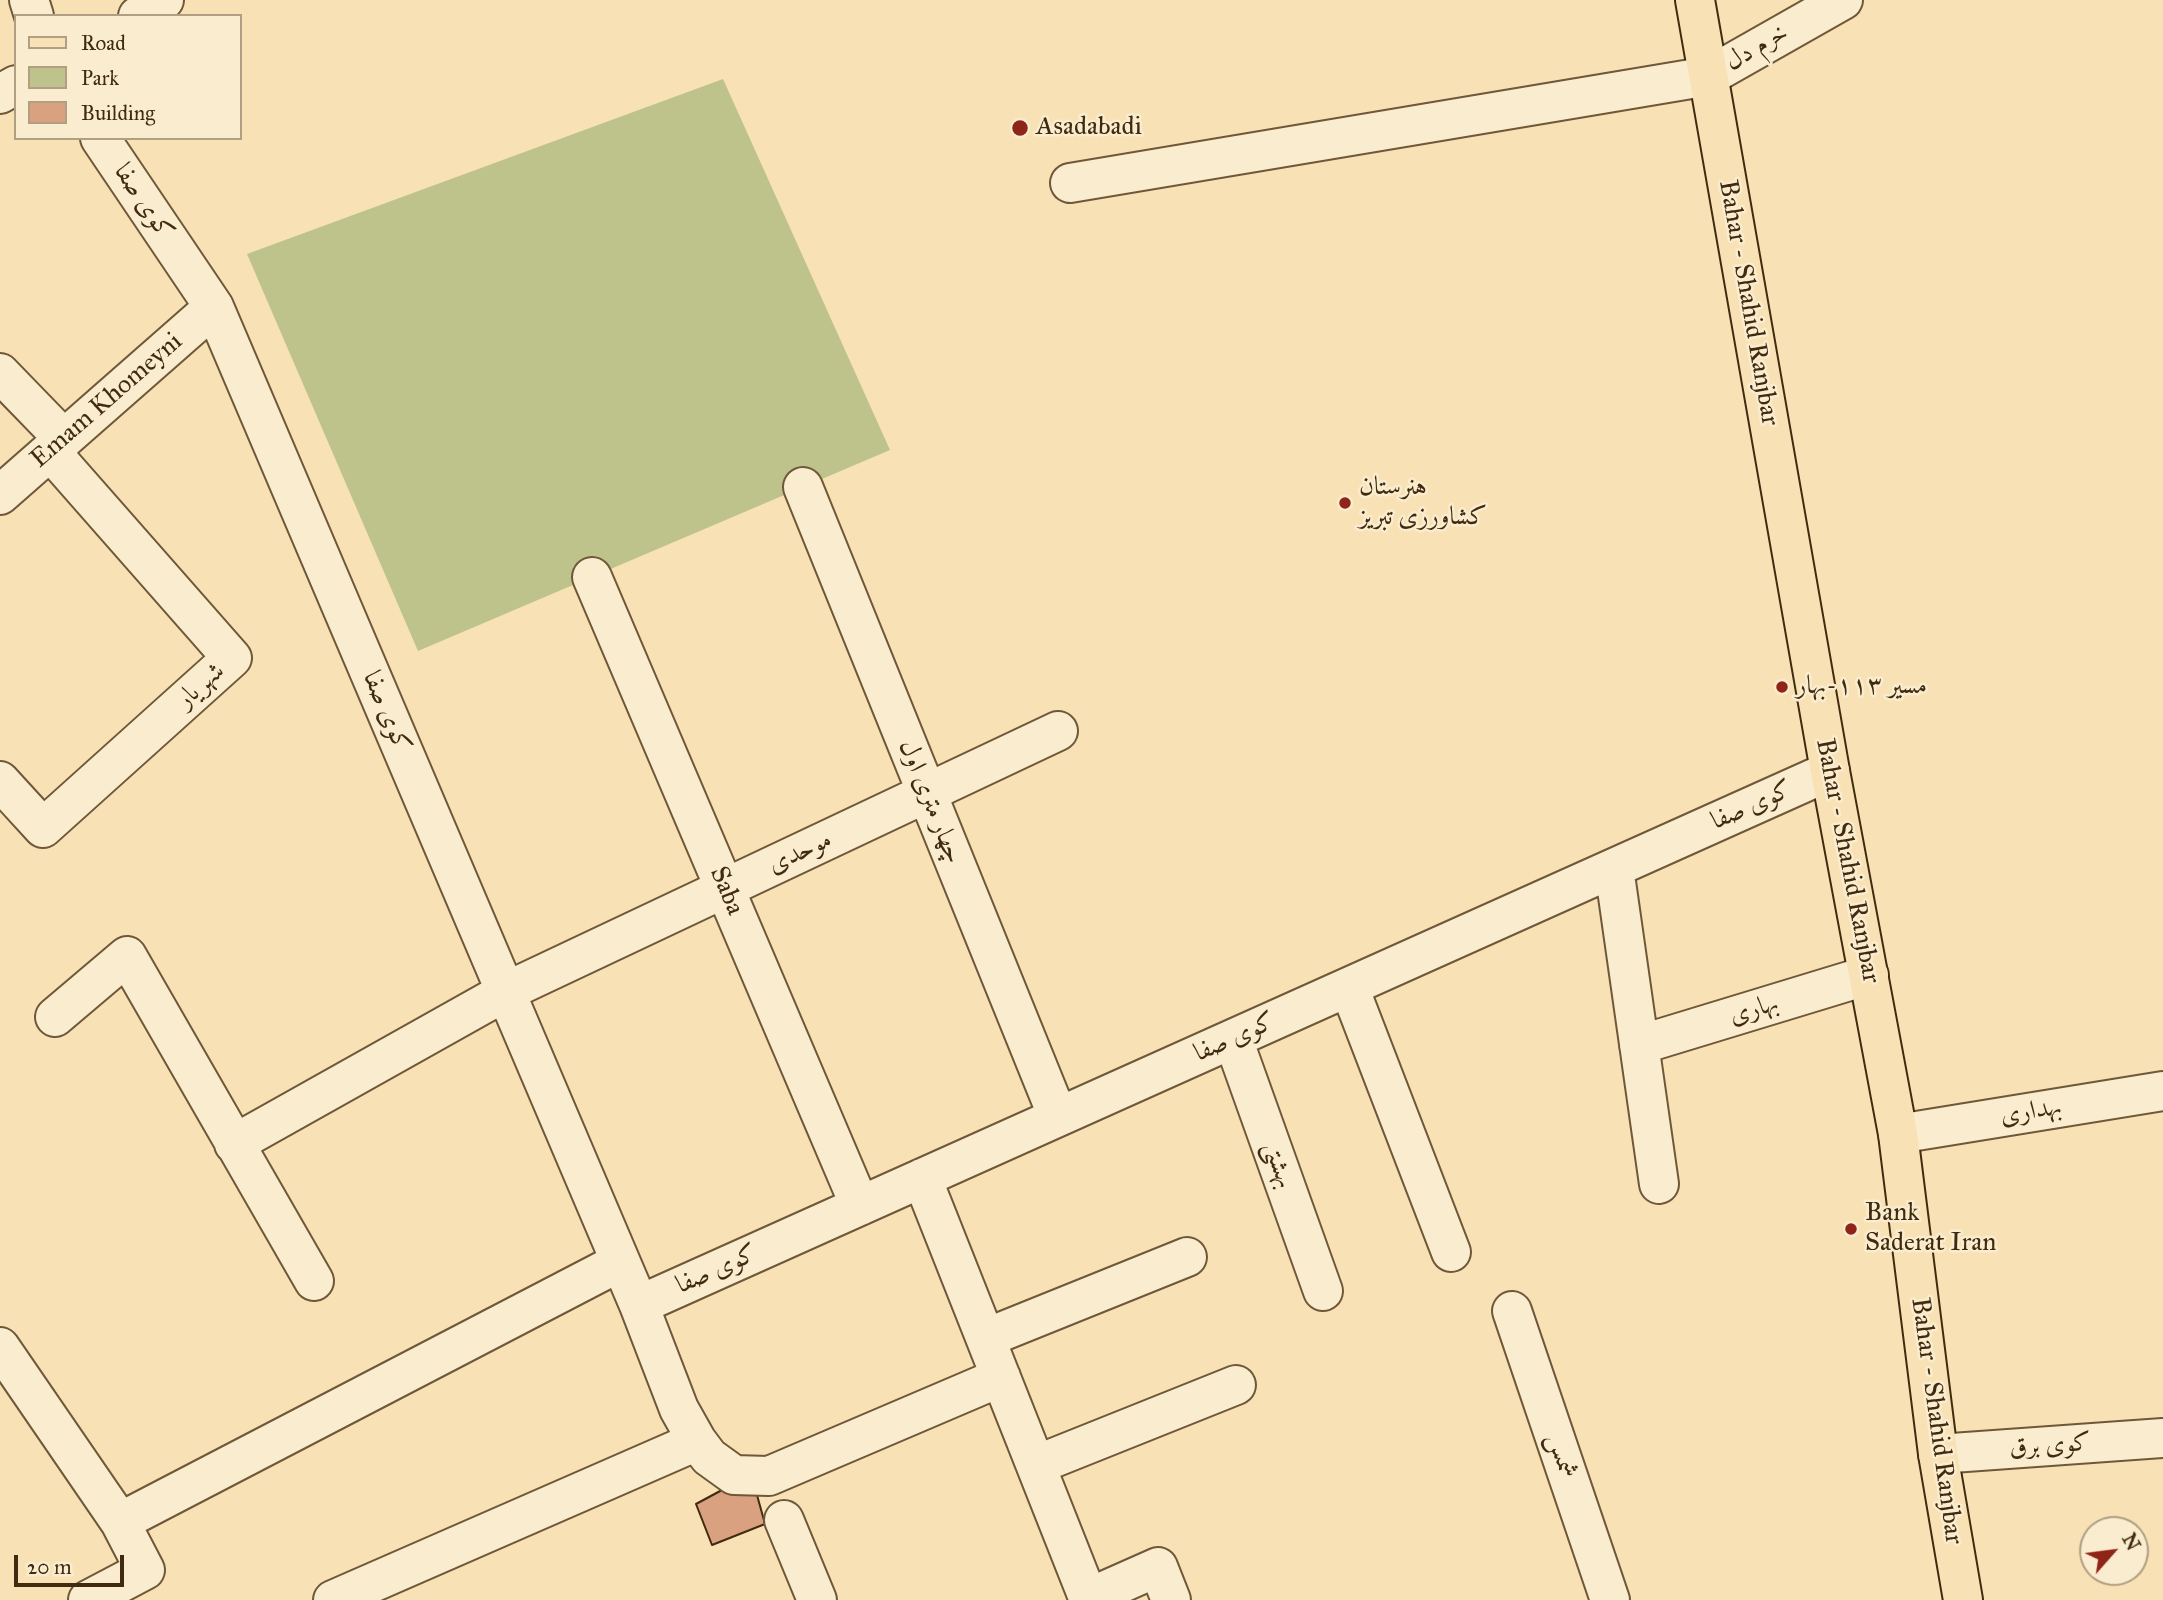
<!DOCTYPE html>
<meta charset="utf-8">
<style>
body{margin:0}
#map{position:relative;width:2163px;height:1600px;overflow:hidden;background:#f8e1b4;font-family:"IM FELL Great Primer",serif}
canvas{display:block}
.legend{position:absolute;left:14px;top:14px;width:228px;height:126px;box-sizing:border-box;background:#faecce;border:2px solid #b09f82;margin:0;padding:9px 12px;list-style:none;font-size:21px;color:#402b10}
.legend li{display:flex;align-items:center;gap:14px;height:35px}
.legend b{width:35px;border:2px solid #b09f82}
.north{position:absolute;left:2079px;top:1516px;width:70px;height:70px;box-sizing:border-box;background:#faecce;border:2px solid #b09f82;border-radius:50%;rotate:62deg;font-size:19px;font-weight:700;line-height:28px;text-align:center;color:#402b10}
.north::after{content:'';display:block;margin:auto;width:24px;height:32px;background:#8f2418;clip-path:polygon(50% 0,100% 100%,50% 72%,0 100%)}
.scale{position:absolute;left:14px;top:1555px;width:110px;height:32px;box-sizing:border-box;border:4px solid #402b10;border-top:0;padding-left:9px;font-size:21px;line-height:24px;white-space:nowrap;color:#402b10;-webkit-text-stroke:5px #faecce;paint-order:stroke}
</style>
<div id="map">
<canvas width="2163" height="1600"></canvas>
<ul class="legend">
<li><b style="height:9px;background:#f8e1b4"></b>Road</li>
<li><b style="height:19px;background:#bec38c"></b>Park</li>
<li><b style="height:19px;background:#daa180"></b>Building</li>
</ul>
<div class="north">N</div>
<div class="scale">20 m</div>
</div>
<script>
const context = document.querySelector('canvas').getContext('2d');
context.lineJoin = 'round';
function fillPath(path, color) {
  context.fillStyle = color;
  context.fill(path, 'evenodd');
}
function toPath(rows) {
  const path = new Path2D();
  for (const r of rows) {
    path.moveTo(r[0], r[1]);
    for (let i = 2; i < r.length; i += 2) path.lineTo(r[i], r[i + 1]);
  }
  return path;
}
function strokePath(path, color, width, dash) {
  context.strokeStyle = color;
  context.lineWidth = width;
  context.lineCap = dash ? 'butt' : 'round';
  context.setLineDash(dash || []);
  context.stroke(path);
}
function write(font, color, halo, rows, align = 'center') {
  context.font = font + ' "IM FELL Great Primer",Amiri,serif';
  context.lineWidth = 5;
  context.setLineDash([]);
  context.textBaseline = 'middle';
  context.strokeStyle = halo;
  context.fillStyle = color;
  for (const [text, x, y, turn = 0] of rows) {
    context.save();
    context.translate(x, y);
    context.rotate((+turn || 0) * Math.PI / 180);
    context.textAlign = isNaN(turn) ? turn : align;
    if (halo) context.strokeText(text, 0, 0);
    context.fillText(text, 0, 0);
    context.restore();
  }
}
const green = toPath([
 [723,79,890,450,418,651,247,254]
]);
const building = toPath([
 [722,1490,757,1495,765,1524,712,1545,696,1504,722,1490]
]);
const minor = toPath([
 [29,0,34,16],
 [138,16,164,0],
 [0,94,16,85],
 [100,138,214,307,639,1305,679,1409,697,1441,709,1457,734,1475,769,1476,1001,1377],
 [1070,183,1709,76],
 [0,373,64,439],
 [803,487,1058,1117],
 [0,495,214,307],
 [592,577,860,1206],
 [0,781,43,828,232,658,50,451],
 [1614,868,1659,1184],
 [1349,987,1451,1252],
 [55,1017,127,956,314,1281],
 [1233,1039,1323,1291],
 [1639,1045,1869,975],
 [1898,1134,2163,1091],
 [234,1144,505,992,1058,731],
 [922,1178,1089,1600],
 [639,1305,1830,771],
 [1512,1311,1610,1600],
 [986,1338,1187,1257],
 [0,1347,120,1522,145,1570,88,1600],
 [1938,1454,2163,1438],
 [1036,1465,1236,1385],
 [120,1522,620,1262],
 [1088,1598,1158,1567,1171,1600],
 [333,1600,697,1441]
]);
const tertiary = toPath([
 [1709,76,1843,0],
 [784,1520,817,1600]
]);
const primary = toPath([
 [1695,0,1830,771,1898,1134,1938,1454,1963,1600]
]);
const markers = [
 [1020,128,9,"#8f2418"],
 [1345,503,7,"#8f2418"],
 [1782,687,7,"#8f2418"],
 [1851,1229,7,"#8f2418"]
];
const streetNames = [
 ["خرم دل",1757,48,-30],
 ["کوی صفا",143,202,56],
 ["Bahar - Shahid Ranjbar",1748,303,80],
 ["Emam Khomeyni",107,401,-41],
 ["شهریار",201,686,-42],
 ["کوی صفا",386,712,67],
 ["چهار متری اول",930,802,68],
 ["کوی صفا",1752,806,-24],
 ["موحدی",800,853,-25],
 ["Bahar - Shahid Ranjbar",1847,861,79],
 ["Saba",726,891,67],
 ["بهاری",1754,1010,-17],
 ["کوی صفا",1235,1038,-24],
 ["بهداری",2031,1112,-9],
 ["بهشتی",1278,1165,70],
 ["کوی صفا",717,1270,-24],
 ["Bahar - Shahid Ranjbar",1936,1421,82],
 ["کوی برق",2050,1446,-4],
 ["شمس",1561,1456,71]
];
const poiNames = [
 ["Asadabadi",1036,128],
 ["هنرستان",1359,488],
 ["کشاورزی تبریز",1359,518],
 ["مسیر ۱۱۳-بهار",1796,687],
 ["Bank",1865,1214],
 ["Saderat Iran",1865,1244]
];
fillPath(green, '#bec38c');
fillPath(building, '#daa180');
strokePath(building, '#402b10', 2);
strokePath(minor, '#6e5839', 42);
strokePath(tertiary, '#6e5839', 42);
strokePath(primary, '#402b10', 42);
strokePath(minor, '#faecce', 38);
strokePath(tertiary, '#faecce', 38);
strokePath(primary, '#f8e1b4', 38);
for (const [x, y, r, color] of markers) {
  const dot = new Path2D();
  dot.arc(x, y, r, 0, 2 * Math.PI);
  context.fillStyle = color;
  context.fill(dot);
  strokePath(dot, '#faecce', 2.5);
}
write('26px', '#402b10', '#faecce', streetNames);
write('26px', '#402b10', '#faecce', poiNames, 'left');
</script>
